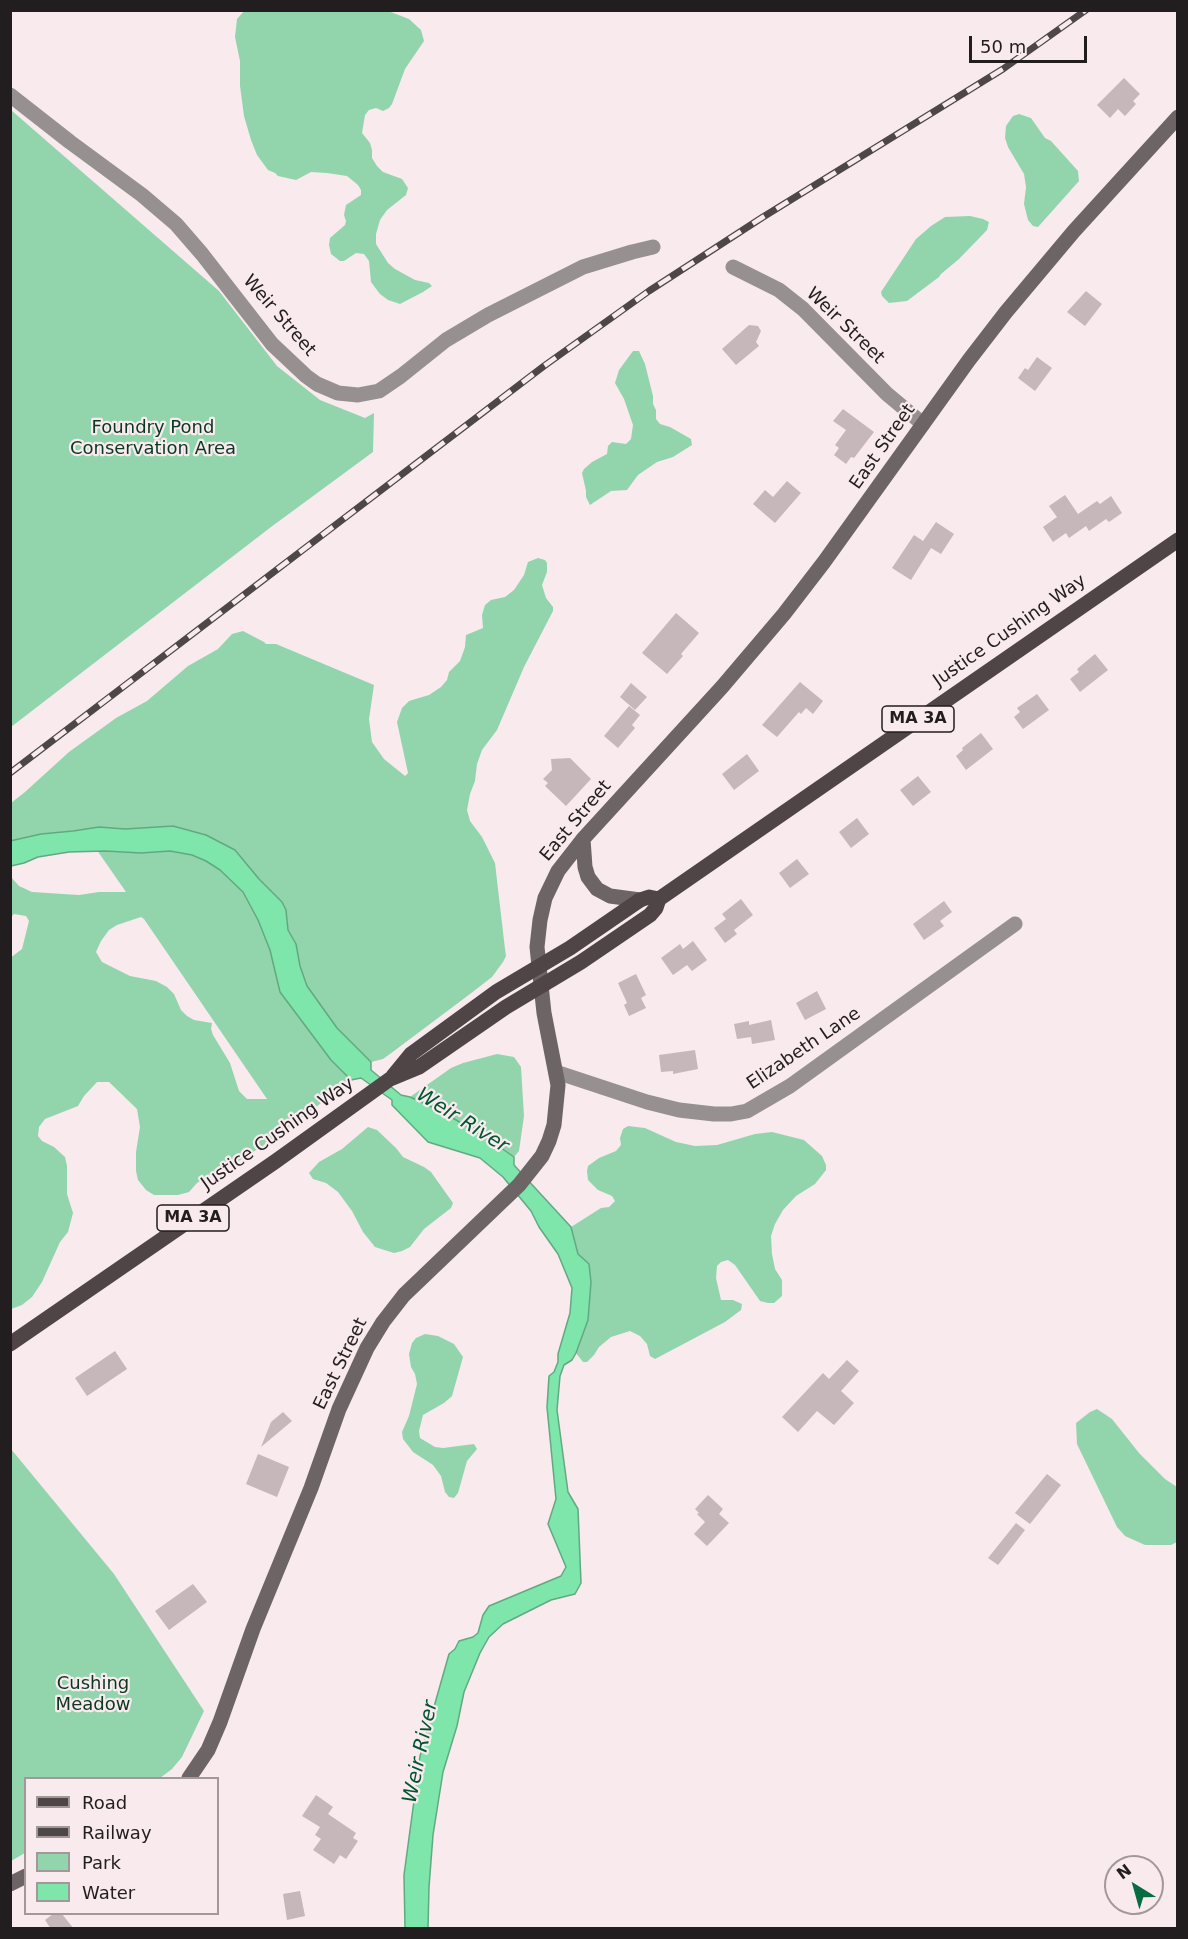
<!DOCTYPE html>
<style>
body{margin:0}
#map{position:relative;width:1188px;height:1939px;overflow:hidden;background:#f8eaed;font-family:"DejaVu Sans",sans-serif}
canvas{display:block}
.frame{position:absolute;inset:0;border:12px solid #221d1e;pointer-events:none}
.legend{position:absolute;left:24px;top:1777px;width:195px;height:138px;box-sizing:border-box;background:#f8eaed;border:2px solid #a2989a;margin:0;padding:8px 10px;list-style:none;font-size:18px;color:#221d1e}
.legend li{display:flex;align-items:center;gap:12px;height:30px}
.legend b{width:30px;border:2px solid #a2989a}
.north{position:absolute;left:1104px;top:1855px;width:60px;height:60px;box-sizing:border-box;background:#f8eaed;border:2px solid #a2989a;border-radius:50%;rotate:323deg;font-size:16px;font-weight:700;line-height:24px;text-align:center;color:#221d1e}
.north::after{content:'';display:block;margin:auto;width:21px;height:27px;background:#086c42;clip-path:polygon(50% 0,100% 100%,50% 72%,0 100%)}
.scale{position:absolute;left:969px;top:36px;width:118px;height:27px;box-sizing:border-box;border:3px solid #221d1e;border-top:0;padding-left:8px;font-size:18px;line-height:21px;white-space:nowrap;color:#221d1e;-webkit-text-stroke:4px #f8eaed;paint-order:stroke}
</style>
<div id="map">
<canvas width="1188" height="1939"></canvas>
<div class="frame"></div>
<ul class="legend">
<li><b style="height:8px;background:#4f4547"></b>Road</li>
<li><b style="height:8px;background:#4d4748"></b>Railway</li>
<li><b style="height:16px;background:#92d5ad"></b>Park</li>
<li><b style="height:16px;background:#7ee5ab"></b>Water</li>
</ul>
<div class="north">N</div>
<div class="scale">50 m</div>
</div>
<script>
const context = document.querySelector('canvas').getContext('2d');
context.lineJoin = 'round';
function fillPath(path, color) {
  context.fillStyle = color;
  context.fill(path, 'evenodd');
}
function toPath(rows) {
  const path = new Path2D();
  for (const r of rows) {
    path.moveTo(r[0], r[1]);
    for (let i = 2; i < r.length; i += 2) path.lineTo(r[i], r[i + 1]);
  }
  return path;
}
function strokePath(path, color, width, dash) {
  context.strokeStyle = color;
  context.lineWidth = width;
  context.lineCap = dash ? 'butt' : 'round';
  context.setLineDash(dash || []);
  context.stroke(path);
}
function write(font, color, halo, rows, align = 'center') {
  context.font = font + ' "DejaVu Sans",sans-serif';
  context.lineWidth = 4.5;
  context.setLineDash([]);
  context.textBaseline = 'middle';
  context.strokeStyle = halo;
  context.fillStyle = color;
  for (const [text, x, y, turn = 0] of rows) {
    context.save();
    context.translate(x, y);
    context.rotate((+turn || 0) * Math.PI / 180);
    context.textAlign = isNaN(turn) ? turn : align;
    if (halo) context.strokeText(text, 0, 0);
    context.fillText(text, 0, 0);
    context.restore();
  }
}
const green = toPath([
 [245,10,388,11,409,19,421,30,424,41,405,69,392,104,389,108,383,111,376,108,369,110,365,115,362,133,370,143,372,150,372,158,377,166,383,172,402,179,408,188,406,195,387,210,380,220,376,234,376,244,388,263,395,269,415,280,429,283,432,286,423,292,400,304,388,300,380,294,371,282,369,261,364,254,356,253,344,261,340,261,331,254,329,245,330,238,345,225,346,221,344,215,346,205,361,195,361,190,358,185,347,176,327,173,311,172,296,180,278,176,275,173,268,170,257,155,251,140,244,116,240,86,240,61,235,37,237,19],
 [11,110,219,291,277,366,320,400,365,418,374,413,373,452,271,527,11,727],
 [1019,114,1031,118,1045,138,1051,141,1078,171,1079,181,1038,227,1033,226,1028,220,1024,204,1026,187,1024,174,1008,147,1005,138,1006,126,1013,116],
 [970,216,983,219,989,222,987,230,959,259,941,274,939,277,907,301,889,303,882,296,881,292,916,239,931,226,945,217],
 [633,351,639,351,645,364,653,396,653,404,656,410,656,419,660,424,670,427,691,439,692,445,673,457,657,462,638,475,627,490,611,491,590,505,586,497,586,491,582,473,584,469,592,462,607,454,608,446,612,442,626,444,631,439,633,425,624,399,615,383,619,370],
 [538,558,545,560,547,563,547,572,542,585,546,598,553,607,553,611,524,667,497,730,482,750,477,764,475,781,470,794,467,810,470,821,482,837,495,863,505,949,506,956,503,962,492,977,470,994,390,1054,383,1059,371,1062,368,1060,347,1075,351,1080,277,1137,237,1162,222,1167,197,1183,189,1192,178,1195,154,1195,146,1190,138,1180,136,1171,136,1152,140,1127,137,1109,109,1082,97,1082,84,1096,78,1106,45,1119,39,1127,38,1136,42,1141,54,1147,65,1157,67,1166,67,1194,73,1213,68,1232,60,1242,42,1282,32,1297,22,1305,11,1309,10,958,22,949,29,921,26,916,14,914,11,917,10,876,19,886,32,892,79,895,99,892,126,892,83,830,41,834,11,841,11,803,25,792,69,752,116,718,147,701,188,666,218,649,232,634,243,631,264,642,266,644,276,644,374,685,369,719,372,742,384,759,405,776,408,773,397,722,402,708,409,701,429,695,441,687,447,680,449,672,460,661,465,647,466,635,483,628,482,615,485,605,491,600,505,597,514,590,524,575,528,562],
 [141,917,144,919,267,1099,247,1099,239,1091,230,1063,213,1035,211,1029,212,1023,194,1020,187,1016,181,1010,174,994,167,987,156,981,130,976,102,962,96,952,101,941,109,930,117,925],
 [497,1054,514,1057,521,1067,524,1116,519,1151,514,1157,494,1143,443,1112,410,1097,451,1068,463,1063],
 [628,1126,645,1128,676,1142,695,1146,717,1145,755,1134,772,1132,804,1140,822,1156,826,1165,826,1170,815,1184,796,1196,783,1210,775,1224,771,1236,772,1254,775,1269,782,1280,782,1296,774,1303,768,1303,760,1301,735,1265,728,1260,721,1262,717,1266,716,1278,721,1300,733,1300,742,1304,741,1310,725,1322,655,1359,650,1356,647,1344,640,1336,630,1331,611,1337,599,1347,594,1355,587,1362,583,1362,576,1353,588,1320,589,1264,578,1254,571,1227,601,1208,609,1207,615,1201,612,1196,598,1190,588,1180,587,1171,588,1166,599,1158,616,1151,621,1145,620,1138,623,1129],
 [368,1127,377,1130,396,1148,403,1157,424,1167,431,1172,453,1203,451,1208,424,1229,410,1247,402,1251,394,1253,375,1247,363,1232,352,1211,338,1192,326,1183,313,1179,309,1173,319,1162,342,1149],
 [425,1334,438,1336,454,1344,463,1357,452,1396,444,1403,423,1415,419,1431,420,1438,435,1447,443,1448,474,1444,477,1449,467,1461,458,1493,454,1498,449,1497,445,1492,441,1476,433,1465,413,1452,403,1439,402,1432,409,1416,417,1384,415,1374,411,1367,409,1354,412,1343,416,1338],
 [1097,1409,1112,1419,1139,1453,1165,1479,1177,1487,1177,1542,1171,1545,1145,1545,1125,1536,1117,1527,1077,1444,1076,1423,1090,1412],
 [11,1449,114,1574,204,1711,182,1757,172,1769,160,1778,26,1778,25,1853,11,1861]
]);
const water = toPath([
 [173,826,206,835,235,850,259,879,282,902,286,910,288,930,296,944,300,966,307,986,337,1028,371,1062,371,1070,401,1095,410,1097,443,1112,494,1143,514,1157,514,1165,571,1227,578,1254,589,1264,591,1282,588,1320,576,1353,572,1360,564,1365,560,1376,557,1410,568,1492,578,1509,581,1583,575,1594,551,1600,503,1624,489,1637,480,1653,464,1692,457,1726,443,1772,433,1835,429,1887,428,1928,405,1928,404,1875,420,1756,449,1654,455,1649,459,1641,473,1637,478,1633,483,1615,489,1606,561,1576,566,1567,548,1524,556,1499,547,1407,549,1376,554,1372,558,1362,558,1354,570,1313,572,1288,558,1254,539,1227,531,1211,503,1177,480,1158,428,1142,392,1105,392,1100,361,1078,351,1080,331,1060,280,992,270,950,258,920,243,892,220,870,206,861,192,855,170,851,141,853,105,851,69,852,38,857,24,863,11,866,10,841,41,834,73,831,99,827,125,829,173,826]
]);
const building = toPath([
 [1124,78,1140,94,1133,101,1136,104,1125,116,1118,109,1110,118,1097,105],
 [1086,291,1102,304,1085,326,1067,312],
 [749,325,758,326,761,331,756,342,759,346,736,365,722,349],
 [1037,357,1052,368,1035,391,1018,378,1025,368,1028,370],
 [843,409,874,432,854,458,851,457,846,464,834,455,839,448,835,445,846,430,833,421],
 [787,481,801,493,775,523,753,504,765,490,773,497],
 [1065,495,1078,514,1097,501,1100,504,1111,496,1122,513,1109,522,1106,519,1089,531,1086,526,1069,538,1066,533,1053,542,1043,527,1057,517,1049,506],
 [936,522,954,534,941,554,931,548,911,580,892,568,914,535,923,541],
 [676,613,699,633,681,654,683,656,667,674,642,653],
 [1095,654,1108,670,1080,692,1070,679,1079,672,1077,669],
 [800,682,823,701,813,714,806,708,801,714,799,712,777,737,762,725],
 [631,683,647,697,635,710,620,697],
 [1037,694,1049,710,1023,729,1014,717,1020,712,1017,708],
 [629,706,640,715,632,725,635,728,618,748,604,736],
 [981,733,993,749,966,770,956,756,963,750,962,748],
 [747,754,759,771,734,790,722,774],
 [570,758,591,779,566,806,545,786,548,783,543,779,552,770,551,759],
 [918,776,931,792,913,806,900,790],
 [857,818,869,834,851,848,839,832],
 [797,859,809,874,790,888,779,873],
 [741,899,753,915,734,930,737,934,725,943,714,928,726,919,722,914],
 [944,901,952,912,940,921,944,926,924,940,913,924],
 [693,941,707,960,692,971,687,965,673,975,661,958,680,944,683,949],
 [636,974,646,995,641,998,646,1008,629,1016,624,1005,627,1003,618,983],
 [817,991,826,1009,805,1020,796,1003],
 [771,1020,775,1040,752,1044,751,1037,737,1039,734,1024,749,1021,749,1025],
 [695,1050,698,1069,673,1074,673,1071,661,1072,659,1055],
 [115,1351,127,1369,87,1396,75,1378],
 [847,1360,859,1371,841,1391,854,1403,834,1425,817,1411,798,1432,782,1417,823,1373,829,1379],
 [283,1412,292,1421,261,1447,271,1422],
 [258,1454,289,1467,277,1497,246,1484],
 [1047,1474,1061,1485,1030,1524,1015,1513],
 [708,1495,723,1509,719,1514,729,1523,707,1546,694,1534,705,1522,697,1514,699,1513,695,1509],
 [1016,1523,1025,1530,998,1565,988,1558],
 [193,1584,207,1602,169,1630,155,1611],
 [316,1795,333,1807,328,1814,356,1833,353,1838,358,1841,346,1859,340,1855,334,1864,313,1850,321,1839,315,1835,320,1827,302,1816],
 [300,1891,305,1916,287,1920,283,1894],
 [53,1914,62,1914,74,1929,51,1929,45,1920]
]);
const minor = toPath([
 [10,95,70,142,142,195,176,224,202,254,272,344,306,376,317,384,338,393,358,395,379,391,401,376,446,340,488,315,583,267,632,252,653,247],
 [733,267,779,290,803,309,887,394,923,424],
 [556,1072,647,1102,679,1110,714,1114,731,1114,747,1111,790,1086,1015,924]
]);
const secondary = toPath([
 [583,839,585,867,588,877,597,889,610,896,640,900],
 [189,1778,208,1750,220,1722,253,1629,311,1488,339,1409,367,1348,383,1322,404,1295,519,1185,542,1156,549,1141,554,1125,558,1085,544,1013,537,947,540,920,545,898,558,871,583,839,722,687,784,614,824,562,969,360,1006,312,1074,231,1178,117],
 [10,1884,26,1876]
]);
const primary = toPath([
 [393,1076,411,1054,496,992,570,948,640,900,649,897,659,899],
 [10,1344,276,1161,390,1079,419,1067,506,1007,581,962,650,915,656,908,659,899,1178,540]
]);
const rail = toPath([
 [10,773,544,366,649,291,763,217,1003,69,1086,10]
]);
const shields = [
 [918,719,72],
 [193,1218,72]
];
const shieldNames = [
 ["MA 3A",918,719],
 ["MA 3A",193,1218]
];
const streetNames = [
 ["Weir Street",279,316,49],
 ["Weir Street",845,326,44],
 ["East Street",883,447,-55],
 ["Justice Cushing Way",1010,631,-35],
 ["East Street",576,821,-50],
 ["Elizabeth Lane",804,1049,-34],
 ["Justice Cushing Way",278,1134,-35],
 ["East Street",341,1364,-64]
];
const parkNames = [
 ["Foundry Pond",153,428],
 ["Conservation Area",153,449],
 ["Cushing",93,1684],
 ["Meadow",93,1705]
];
const waterNames = [
 ["Weir River",462,1121,32],
 ["Weir River",421,1752,-78]
];
fillPath(green, '#92d5ad');
fillPath(water, '#7ee5ab');
strokePath(water, '#62a981', 1.5);
fillPath(building, '#c5b7ba');
strokePath(minor, '#969091', 15);
strokePath(secondary, '#6c6465', 15);
strokePath(primary, '#4f4547', 15);
strokePath(rail, '#4d4748', 7);
strokePath(rail, '#f8eaed', 4.5, [14]);
for (const [x, y, w] of shields) {
  const box = new Path2D();
  box.roundRect(x - w / 2, y - 13, w, 26, 4.5);
  context.fillStyle = '#f8eaed';
  context.fill(box);
  strokePath(box, '#221d1e', 1.5);
}
write('bold 16px', '#221d1e', null, shieldNames);
write('18px', '#221d1e', '#f8eaed', streetNames);
write('18px', '#093721', '#f8eaed', parkNames);
write('italic 20px', '#005632', '#f8eaed', waterNames);
</script>
